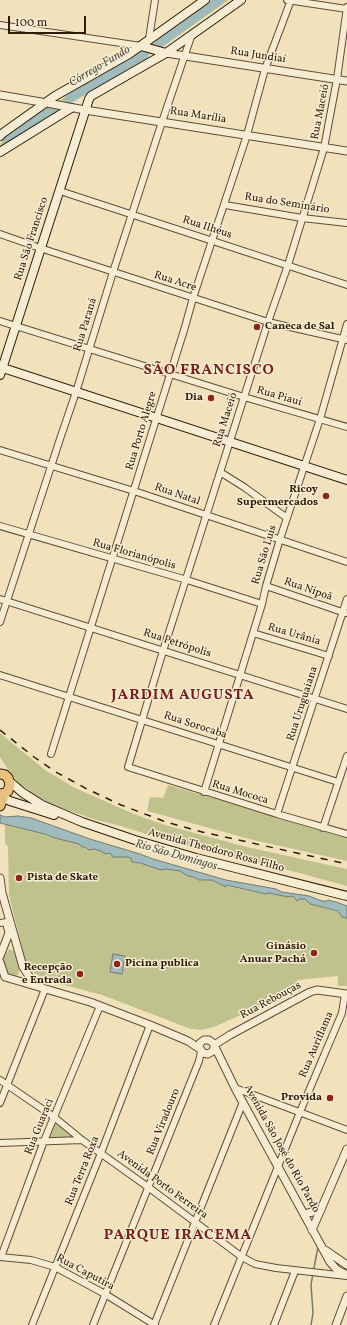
<!DOCTYPE html>
<meta charset="utf-8">
<style>
body{margin:0}
#map{position:relative;width:347px;height:1325px;overflow:hidden;background:#f1e2bc;font-family:Vollkorn,serif}
canvas{display:block}
.scale{position:absolute;left:8px;top:16px;width:78px;height:18px;box-sizing:border-box;border:2px solid #2f1b05;border-top:0;padding-left:5px;font-size:12px;line-height:14px;white-space:nowrap;color:#2f1b05;-webkit-text-stroke:3px #f6ecd3;paint-order:stroke}
</style>
<div id="map">
<canvas width="347" height="1325"></canvas>
<div class="scale">100 m</div>
</div>
<script>
const context = document.querySelector('canvas').getContext('2d');
context.lineJoin = 'round';
function fillPath(path, color) {
  context.fillStyle = color;
  context.fill(path, 'evenodd');
}
function toPath(rows) {
  const path = new Path2D();
  for (const r of rows) {
    path.moveTo(r[0], r[1]);
    for (let i = 2; i < r.length; i += 2) path.lineTo(r[i], r[i + 1]);
  }
  return path;
}
function strokePath(path, color, width, dash) {
  context.strokeStyle = color;
  context.lineWidth = width;
  context.lineCap = dash ? 'butt' : 'round';
  context.setLineDash(dash || []);
  context.stroke(path);
}
function write(font, color, halo, rows, align = 'center') {
  context.font = font + ' Vollkorn,serif';
  context.lineWidth = 3;
  context.setLineDash([]);
  context.textBaseline = 'middle';
  context.strokeStyle = halo;
  context.fillStyle = color;
  for (const [text, x, y, turn = 0] of rows) {
    context.save();
    context.translate(x, y);
    context.rotate((+turn || 0) * Math.PI / 180);
    context.textAlign = isNaN(turn) ? turn : align;
    if (halo) context.strokeText(text, 0, 0);
    context.fillText(text, 0, 0);
    context.restore();
  }
}
const green = toPath([
 [210,0,229,0,162,47,151,45,151,42],
 [138,51,152,53,70,103,59,101],
 [48,106,61,109,0,146,3,137],
 [0,733,45,770,75,788,134,814,165,825,247,847,347,869,347,886,277,867,204,851,165,840,121,826,96,820,48,803,31,792,18,782,11,774,0,757],
 [168,785,347,837,347,861,253,840,147,811,150,797,163,798],
 [5,824,45,834,55,838,79,844,87,849,94,849,110,853,116,857,126,857,131,858,138,863,161,870,165,869,180,871,188,876,194,877,202,880,212,880,226,886,266,894,269,893,288,897,291,896,296,899,305,899,310,904,347,914,347,986,338,986,338,976,297,980,298,989,214,1027,202,1030,191,1029,102,995,49,981,34,973,25,960,9,895,8,847,5,843],
 [9,949,14,951,19,963,20,969,18,975,8,978,2,963,4,956],
 [55,1122,77,1139,47,1139]
]);
const water = toPath([
 [0,815,5,817,18,816,31,818,90,839,140,854,153,859,226,880,276,889,282,892,309,896,322,901,327,901,328,900,336,902,347,906,347,918,342,917,338,911,310,904,305,899,299,899,297,901,294,897,291,896,288,897,269,893,266,894,226,885,226,887,212,880,199,880,194,877,188,876,180,871,165,869,161,870,140,863,132,862,131,858,126,857,112,857,112,855,110,853,105,854,101,851,94,849,89,850,85,847,82,847,79,844,55,838,45,834,0,823,0,815],
 [113,954,125,956,122,974,110,972,113,954]
]);
const stream = toPath([
 [314,1268,318,1247],
 [311,1325,313,1313,311,1285,313,1273]
]);
const river = toPath([
 [160,43,219,0],
 [69,99,144,55],
 [5,138,52,109]
]);
const minor = toPath([
 [287,0,347,9],
 [347,7,337,79,324,148,288,265,268,322,163,651,128,767,277,814,347,834],
 [0,25,141,46],
 [149,39,155,0],
 [60,191,347,285],
 [225,205,302,218,347,223],
 [0,234,40,248,268,322,347,340],
 [0,321,244,397,347,427],
 [0,450,134,491,347,562],
 [220,472,244,487,287,518],
 [0,526,187,580,262,604],
 [266,586,345,613],
 [0,599,347,709],
 [0,622,61,436,76,392,113,272,162,122,192,34],
 [253,633,329,656],
 [0,675,338,782],
 [51,754,185,327,193,298,247,135,265,69,291,0],
 [204,792,262,604,266,586,280,539,320,419,347,324],
 [277,814,347,599],
 [323,828,347,756],
 [0,923,7,922],
 [0,1080,54,1117,82,1140,148,1187,242,1257,255,1264,276,1268,347,1276],
 [235,1088,347,1130],
 [0,1103,45,989],
 [0,1143,82,1140],
 [0,1257,31,1260,55,1267,105,1294,155,1325],
 [1,1257,44,1141,100,1006],
 [32,1325,101,1153,150,1025],
 [93,1325,199,1061,201,1052],
 [154,1325,243,1102],
 [214,1325,300,1112,342,1013,345,994],
 [274,1325,295,1271]
]);
const tertiary = toPath([
 [166,53,347,81],
 [0,95,47,103,85,110,347,151],
 [0,878,2,893,23,967,31,979,40,986],
 [0,956,9,933,7,925],
 [0,962,5,977,90,1002,150,1025,188,1041,200,1049],
 [214,1045,230,1035,310,992,317,990,347,994],
 [214,1047,213,1051,208,1054,203,1053,199,1047,200,1043,204,1040,209,1040,213,1043,235,1088,330,1262,337,1270,347,1275],
 [304,1214,321,1210],
 [312,1230,347,1149],
 [325,1250,347,1265],
 [336,1325,347,1296]
]);
const secondary = toPath([
 [141,46,166,53],
 [0,136,3,133,55,96,129,54,205,0],
 [0,152,71,108],
 [0,367,347,480],
 [0,375,89,99,91,96,166,53,241,0],
 [9,781,23,793,42,805,82,822,135,840,196,858,347,896],
 [0,796,10,801,54,815]
]);
const primary = toPath([
 [0,774,5,775,8,778,10,784,8,791,5,793,0,794],
 [0,806,5,793]
]);
const rail = toPath([
 [0,730,34,757,54,771,87,789,121,805,166,822,202,832,347,864]
]);
const markers = [
 [257,327,4,"#8f2418"],
 [211,398,4,"#8f2418"],
 [326,496,4,"#8f2418"],
 [19,878,4,"#8f2418"],
 [314,953,4,"#8f2418"],
 [117,964,4,"#8f2418"],
 [80,974,4,"#8f2418"],
 [330,1098,4,"#8f2418"]
];
const streetNames = [
 ["Rua Jundiaí",258,56,9],
 ["Rua Maceió",321,112,-79],
 ["Rua Marília",198,116,9],
 ["Rua do Seminário",287,204,9],
 ["Rua Ilhéus",207,228,18],
 ["Rua São Francisco",32,239,-72],
 ["Rua Acre",175,282,18],
 ["Rua Paraná",86,325,-73],
 ["Rua Piauí",279,397,16],
 ["Rua Maceió",226,420,-72],
 ["Rua Porto Alegre",142,431,-73],
 ["Rua Natal",177,495,19],
 ["Rua Florianópolis",134,555,16],
 ["Rua São Luís",265,555,-73],
 ["Rua Nipoã",308,590,19],
 ["Rua Urânia",294,635,16],
 ["Rua Petrópolis",177,644,18],
 ["Rua Uruguaiana",303,704,-72],
 ["Rua Sorocaba",195,726,18],
 ["Rua Mococa",240,793,17],
 ["Avenida Theodoro Rosa Filho",216,851,15],
 ["Rua Rebouças",271,1001,-28],
 ["Rua Auriflama",317,1045,-67],
 ["Rua Viradouro",164,1122,-68],
 ["Rua Guaraci",40,1127,-68],
 ["Avenida São José do Rio Pardo",281,1149,61],
 ["Rua Terra Roxa",83,1171,-68],
 ["Avenida Porto Ferreira",162,1185,36],
 ["Rua Caputira",85,1273,28]
];
const poiNames = [
 ["Caneca de Sal",265,327,"left"],
 ["Dia",203,398],
 ["Ricoy",318,490],
 ["Supermercados",318,503],
 ["Pista de Skate",27,878,"left"],
 ["Ginásio",306,947],
 ["Anuar Pachá",306,960],
 ["Picina publica",125,964,"left"],
 ["Recepção",72,968],
 ["e Entrada",72,981],
 ["Provida",322,1098]
];
const waterNames = [
 ["Córrego Fundo",100,67,-31],
 ["Rio São Domingos",176,856,16]
];
const districtNames = [
 ["SÃO FRANCISCO",209,371],
 ["JARDIM AUGUSTA",183,696],
 ["PARQUE IRACEMA",178,1236]
];
fillPath(green, '#c0c28d');
fillPath(water, '#a0bbbb');
strokePath(water, '#737b72', 1);
strokePath(stream, '#737b72', 1.5);
strokePath(river, '#a0bbbb', 9);
strokePath(minor, '#604d33', 8);
strokePath(tertiary, '#604d33', 9);
strokePath(secondary, '#2f1b05', 10);
strokePath(primary, '#2f1b05', 11);
strokePath(minor, '#f6ecd3', 6);
strokePath(tertiary, '#f6ecd3', 7);
strokePath(secondary, '#f6ecd3', 8);
strokePath(primary, '#e8c17e', 9);
strokePath(rail, '#2f1b05', 1.5, [7, 7]);
for (const [x, y, r, color] of markers) {
  const dot = new Path2D();
  dot.arc(x, y, r, 0, 2 * Math.PI);
  context.fillStyle = color;
  context.fill(dot);
  strokePath(dot, '#f6ecd3', 1.5);
}
write('11px', '#2f1b05', '#f6ecd3', streetNames);
write('bold 11px', '#2f1b05', '#f6ecd3', poiNames, 'right');
write('italic 12px', '#575345', '#f6ecd3', waterNames);
context.letterSpacing = '1px';
write('bold 15px', '#7a1f14', '#f6ecd3', districtNames);
context.letterSpacing = '0px';
</script>
